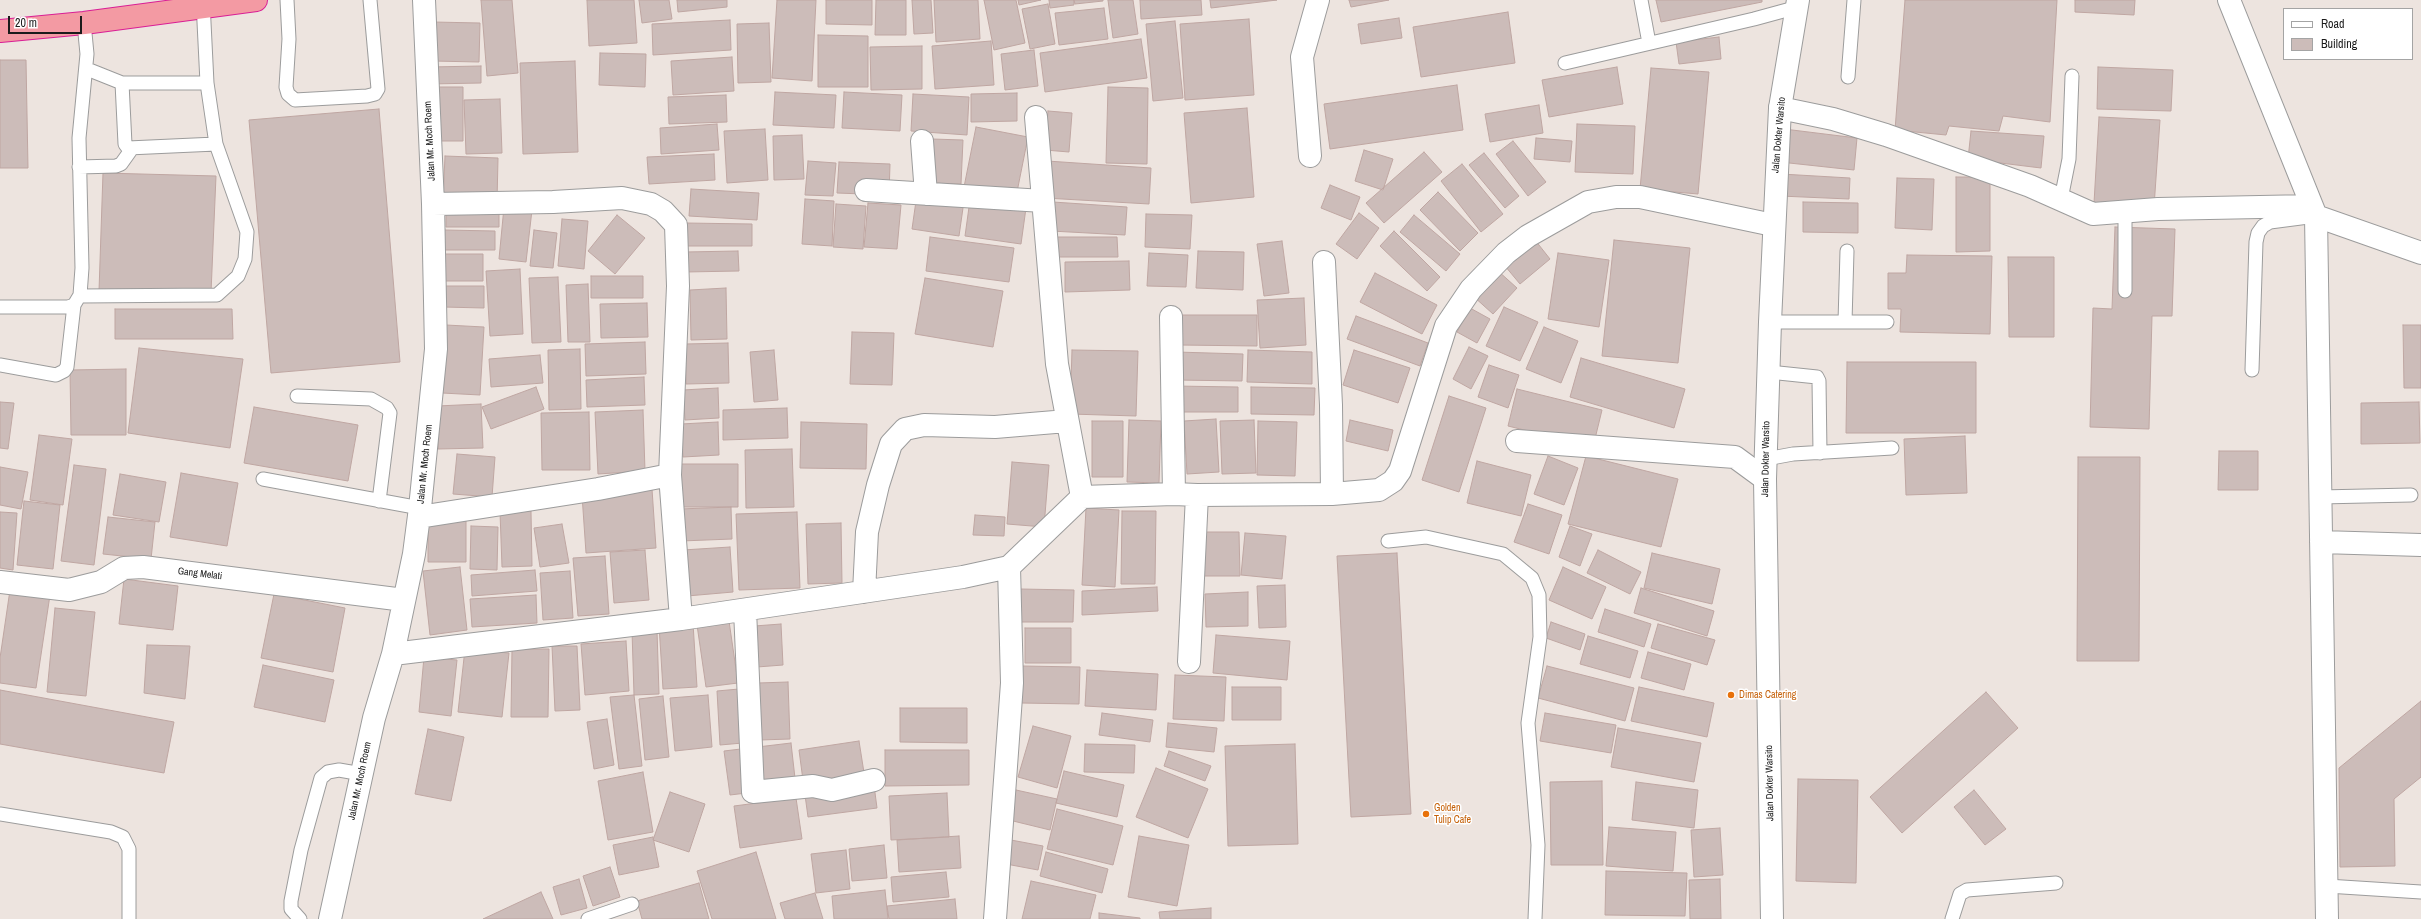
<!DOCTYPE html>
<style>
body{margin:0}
#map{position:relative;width:2421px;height:919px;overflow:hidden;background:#ede4df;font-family:"Archivo Narrow",sans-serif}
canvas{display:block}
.legend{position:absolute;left:2283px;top:8px;width:130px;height:52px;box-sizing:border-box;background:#fff;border:1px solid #a4a4a4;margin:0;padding:5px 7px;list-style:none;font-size:12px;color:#1b1b1b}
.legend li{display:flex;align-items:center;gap:8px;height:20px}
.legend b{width:20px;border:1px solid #a4a4a4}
.scale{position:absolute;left:8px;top:16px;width:74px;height:18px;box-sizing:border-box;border:2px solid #1b1b1b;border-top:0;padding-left:5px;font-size:12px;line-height:14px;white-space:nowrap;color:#1b1b1b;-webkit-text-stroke:3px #fff;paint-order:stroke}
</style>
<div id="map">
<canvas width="2421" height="919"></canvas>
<ul class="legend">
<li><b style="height:5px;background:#fff"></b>Road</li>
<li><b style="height:11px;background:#ccbcb9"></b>Building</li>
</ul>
<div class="scale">20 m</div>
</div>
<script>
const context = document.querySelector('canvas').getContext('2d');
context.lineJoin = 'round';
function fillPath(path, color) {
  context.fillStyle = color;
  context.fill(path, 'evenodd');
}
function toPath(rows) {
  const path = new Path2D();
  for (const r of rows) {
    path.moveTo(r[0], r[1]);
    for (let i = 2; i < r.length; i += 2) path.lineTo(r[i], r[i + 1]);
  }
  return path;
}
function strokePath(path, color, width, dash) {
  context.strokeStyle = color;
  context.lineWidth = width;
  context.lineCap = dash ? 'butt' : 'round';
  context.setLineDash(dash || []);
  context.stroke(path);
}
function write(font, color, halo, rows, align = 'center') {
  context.font = font + ' "Archivo Narrow",sans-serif';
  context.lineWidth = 3;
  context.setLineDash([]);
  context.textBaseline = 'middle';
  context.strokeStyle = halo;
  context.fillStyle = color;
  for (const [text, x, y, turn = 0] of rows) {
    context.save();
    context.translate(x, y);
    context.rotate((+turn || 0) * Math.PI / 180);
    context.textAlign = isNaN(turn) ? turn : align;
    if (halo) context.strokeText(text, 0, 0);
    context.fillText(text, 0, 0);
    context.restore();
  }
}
const building = toPath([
 [481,0,512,0,518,73,487,76,481,0],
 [587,0,634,0,637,43,589,46,587,0],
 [639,0,669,0,672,19,642,23,639,0],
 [677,0,727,0,727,7,678,12,677,0],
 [777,0,816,0,812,81,772,78,777,0],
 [826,0,872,0,872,25,826,24,826,0],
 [876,0,906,0,906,35,875,35,876,0],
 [912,0,931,0,933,33,914,34,912,0],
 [934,0,978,0,980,39,936,42,934,0],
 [984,0,1016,0,1025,43,994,50,984,0],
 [1018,0,1041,0,1019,5,1018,0],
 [1049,0,1074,0,1074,5,1050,8,1049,0],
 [1074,0,1103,0,1103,1,1075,4,1074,0],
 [1108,0,1133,0,1138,34,1113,38,1108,0],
 [1140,0,1201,0,1202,15,1141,19,1140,0],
 [1210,0,1277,0,1211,8,1210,0],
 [1349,0,1389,0,1351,7,1349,0],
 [1656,0,1762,0,1762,2,1661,22,1656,0],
 [1905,0,2057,0,2050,122,2003,116,1999,131,1949,126,1946,135,1895,130,1905,0],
 [2075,0,2135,0,2134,15,2075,12,2075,0],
 [1048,4,1055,44,1030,49,1022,9,1048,4],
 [1104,8,1108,39,1059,45,1055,13,1104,8],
 [1508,12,1515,63,1421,77,1413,27,1508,12],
 [1399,18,1402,38,1361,44,1358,24,1399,18],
 [1249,19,1254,95,1185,100,1180,24,1249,19],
 [730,20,731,50,653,55,652,24,730,20],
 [1175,21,1183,98,1153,101,1146,24,1175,21],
 [433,22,480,23,479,62,432,61,433,22],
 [769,23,771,82,738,83,737,24,769,23],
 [818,35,868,36,868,87,818,87,818,35],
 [1719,37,1721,59,1679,64,1676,42,1719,37],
 [1141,39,1147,78,1045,92,1040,53,1141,39],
 [991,41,994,85,935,89,932,46,991,41],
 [922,46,922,89,871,90,870,47,922,46],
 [1034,50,1038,86,1005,90,1001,54,1034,50],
 [600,53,646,54,645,87,599,85,600,53],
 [732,57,734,91,673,95,671,61,732,57],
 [0,60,26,60,28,168,0,168,0,60],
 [575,61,578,152,523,154,520,63,575,61],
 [481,66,481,83,429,84,429,67,481,66],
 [1617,67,1623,104,1549,117,1542,80,1617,67],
 [2098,67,2173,70,2171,111,2097,109,2098,67],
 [1651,68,1709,72,1698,194,1640,189,1651,68],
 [1457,85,1463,130,1330,149,1324,104,1457,85],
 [433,87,463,87,463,141,433,141,433,87],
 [1108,87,1148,88,1147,164,1106,163,1108,87],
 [775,92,836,95,834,128,773,125,775,92],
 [844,92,902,95,900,131,842,128,844,92],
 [1017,93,1017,121,971,122,971,94,1017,93],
 [913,94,969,97,967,135,911,131,913,94],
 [726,95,727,122,669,124,668,97,726,95],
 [500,99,502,153,466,154,464,100,500,99],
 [1539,105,1543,133,1490,142,1485,114,1539,105],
 [1247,108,1254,197,1191,203,1184,113,1247,108],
 [379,109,400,362,271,373,249,120,379,109],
 [1048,111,1072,113,1069,152,1045,150,1048,111],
 [2099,117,2160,120,2154,207,2094,203,2099,117],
 [717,124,719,150,661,154,660,128,717,124],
 [1577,124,1635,126,1633,174,1575,172,1577,124],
 [976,127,1028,137,1016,197,964,187,976,127],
 [765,129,768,180,727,183,724,131,765,129],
 [1784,129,1857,138,1854,170,1780,162,1784,129],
 [1971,131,2044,136,2041,168,1968,159,1971,131],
 [802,135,804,179,774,180,773,136,802,135],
 [1536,138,1572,141,1570,162,1534,159,1536,138],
 [932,139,963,140,961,184,930,183,932,139],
 [1513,141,1546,182,1528,196,1496,154,1513,141],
 [1364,150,1393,159,1383,190,1355,181,1364,150],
 [1424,152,1442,172,1384,223,1366,203,1424,152],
 [1484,153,1519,196,1505,208,1469,165,1484,153],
 [714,154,715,180,649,184,647,157,714,154],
 [445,156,498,158,497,202,443,200,445,156],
 [808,161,836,163,833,196,805,195,808,161],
 [1047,161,1151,168,1149,204,1045,198,1047,161],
 [839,162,890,164,889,195,837,193,839,162],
 [1462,164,1503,214,1481,232,1441,181,1462,164],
 [103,173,216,176,211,293,99,291,103,173],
 [1781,174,1850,178,1849,199,1780,196,1781,174],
 [1956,177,1990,177,1990,251,1956,252,1956,177],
 [1897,178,1934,179,1932,230,1895,228,1897,178],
 [1330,185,1360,197,1351,220,1321,208,1330,185],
 [691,189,759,193,757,220,689,216,691,189],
 [1438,192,1478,233,1460,251,1420,210,1438,192],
 [917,194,964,201,959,236,912,229,917,194],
 [805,199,834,201,832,246,802,244,805,199],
 [970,200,1026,208,1021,244,965,236,970,200],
 [1053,202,1127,207,1125,235,1051,231,1053,202],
 [1803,202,1858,203,1858,233,1803,232,1803,202],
 [868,203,901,205,897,249,864,247,868,203],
 [446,204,499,205,499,227,446,227,446,204],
 [836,204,866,206,863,249,833,247,836,204],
 [504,207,532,210,526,262,499,259,504,207],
 [1359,213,1379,228,1357,259,1336,244,1359,213],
 [1146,214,1192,215,1190,249,1145,247,1146,214],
 [617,215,645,238,615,274,588,251,617,215],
 [1414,215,1460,254,1446,271,1400,232,1414,215],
 [562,219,588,221,584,269,558,266,562,219],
 [685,223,752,224,752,246,685,246,685,223],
 [2115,227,2175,229,2172,316,2152,316,2149,429,2090,427,2093,308,2112,309,2115,227],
 [444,230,495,231,495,250,444,250,444,230],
 [534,230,557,233,553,268,530,266,534,230],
 [1394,231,1440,277,1427,291,1380,246,1394,231],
 [930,237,1014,248,1009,282,926,271,930,237],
 [1050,237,1117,237,1118,257,1050,257,1050,237],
 [1535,240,1550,259,1520,284,1505,266,1535,240],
 [1614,240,1690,248,1678,363,1602,356,1614,240],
 [1282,241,1289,293,1264,296,1257,244,1282,241],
 [738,251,739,271,685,272,685,252,738,251],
 [1198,251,1244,252,1243,290,1196,288,1198,251],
 [1149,253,1188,255,1186,287,1147,286,1149,253],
 [1558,253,1609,260,1599,327,1548,319,1558,253],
 [444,254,483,254,483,281,444,281,444,254],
 [1907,255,1992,256,1990,334,1900,332,1901,309,1888,309,1888,273,1906,273,1907,255],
 [2008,257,2054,257,2054,337,2009,337,2008,257],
 [1129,261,1130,290,1065,292,1065,262,1129,261],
 [520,269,523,334,490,336,486,271,520,269],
 [1497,270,1517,288,1493,314,1473,296,1497,270],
 [1375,273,1437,305,1422,334,1360,302,1375,273],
 [591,276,643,276,643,298,591,298,591,276],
 [558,277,561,342,532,343,529,278,558,277],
 [925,278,1003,291,993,347,915,334,925,278],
 [588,284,590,342,568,342,566,285,588,284],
 [443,286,484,286,484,308,443,307,443,286],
 [726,288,727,339,691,340,690,290,726,288],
 [1304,298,1306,345,1260,348,1257,300,1304,298],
 [647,303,648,337,601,338,600,304,647,303],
 [1504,307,1538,322,1520,361,1486,346,1504,307],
 [1470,308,1490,319,1477,343,1457,332,1470,308],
 [115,309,232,309,233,339,115,339,115,309],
 [1179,315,1257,315,1257,346,1179,345,1179,315],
 [1356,316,1428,343,1420,366,1347,339,1356,316],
 [446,325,484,327,480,395,442,393,446,325],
 [2403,325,2421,325,2421,388,2404,388,2403,325],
 [1544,327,1578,341,1561,383,1526,369,1544,327],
 [852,332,894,333,892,385,850,384,852,332],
 [645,342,646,374,586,376,585,344,645,342],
 [728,343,729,383,686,384,685,344,728,343],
 [1469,347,1488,356,1471,389,1453,379,1469,347],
 [139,348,243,359,230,448,128,433,139,348],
 [580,349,581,409,549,410,548,350,580,349],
 [774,350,778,400,754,402,750,352,774,350],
 [1072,350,1138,351,1136,416,1070,414,1072,350],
 [1248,350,1312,352,1312,384,1247,382,1248,350],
 [1354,350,1410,368,1398,403,1343,385,1354,350],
 [1176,352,1243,354,1242,381,1176,380,1176,352],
 [540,355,543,383,491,387,489,359,540,355],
 [1581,358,1685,389,1674,428,1570,397,1581,358],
 [1847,362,1976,362,1976,433,1846,433,1847,362],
 [1489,365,1519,375,1508,408,1478,397,1489,365],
 [126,369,126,435,71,435,70,370,126,369],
 [644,377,645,405,587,407,586,380,644,377],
 [1174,386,1238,387,1238,412,1174,412,1174,386],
 [536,387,544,409,491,429,482,407,536,387],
 [1251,387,1315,388,1314,415,1251,414,1251,387],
 [718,388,719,418,685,420,683,390,718,388],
 [1517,389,1602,410,1593,447,1508,426,1517,389],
 [1449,396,1486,408,1459,492,1422,480,1449,396],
 [0,402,14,403,8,449,0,448,0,402],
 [2419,402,2420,443,2361,444,2361,403,2419,402],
 [481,404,483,448,438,449,437,406,481,404],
 [254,407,358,425,348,481,244,463,254,407],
 [787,408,788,438,723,440,723,410,787,408],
 [643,410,645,471,598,474,595,412,643,410],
 [589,412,590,470,542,470,541,413,589,412],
 [1216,419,1219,472,1187,474,1184,421,1216,419],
 [1129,420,1161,421,1159,483,1127,482,1129,420],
 [1254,420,1256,473,1222,474,1220,421,1254,420],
 [1350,420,1393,430,1388,451,1346,441,1350,420],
 [1092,421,1123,421,1123,477,1092,477,1092,421],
 [1258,421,1297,422,1295,476,1257,475,1258,421],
 [718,422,719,455,683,457,681,424,718,422],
 [801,422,867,424,866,469,800,468,801,422],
 [39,435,72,439,63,505,30,500,39,435],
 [1965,436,1967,493,1906,495,1904,439,1965,436],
 [792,449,794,507,746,508,745,450,792,449],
 [2219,451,2258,451,2258,490,2218,490,2219,451],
 [457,454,495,457,492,497,453,494,457,454],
 [1548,456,1578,468,1564,505,1534,494,1548,456],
 [1586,456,1678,479,1661,547,1568,524,1586,456],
 [2078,457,2140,457,2139,661,2077,661,2078,457],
 [1477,461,1531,475,1521,516,1467,503,1477,461],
 [1012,462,1049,465,1044,527,1007,524,1012,462],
 [680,464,738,464,738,507,680,507,680,464],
 [74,465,106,469,94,565,61,561,74,465],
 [0,467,28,472,21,509,0,505,0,467],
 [181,473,238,483,227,546,170,537,181,473],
 [120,474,166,482,159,522,113,515,120,474],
 [652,489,656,548,586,553,582,495,652,489],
 [24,501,60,505,53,569,17,565,24,501],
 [1528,504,1562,515,1549,554,1514,542,1528,504],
 [731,507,732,539,681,541,680,509,731,507],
 [1086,508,1119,510,1115,587,1082,585,1086,508],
 [531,511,532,566,502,567,500,512,531,511],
 [1122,511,1156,511,1155,584,1121,584,1122,511],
 [0,512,17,513,13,570,0,568,0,512],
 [797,512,800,588,739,590,736,514,797,512],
 [975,515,1005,517,1004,536,973,535,975,515],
 [108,517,155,522,151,559,103,554,108,517],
 [428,521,466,521,466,562,428,562,428,521],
 [841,523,842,583,808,584,806,524,841,523],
 [562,524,569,563,540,567,534,528,562,524],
 [471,526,498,527,497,570,470,569,471,526],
 [1570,526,1592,534,1580,566,1559,557,1570,526],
 [1203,532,1239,532,1240,576,1203,576,1203,532],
 [1245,533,1286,536,1282,579,1241,575,1245,533],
 [730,547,733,592,687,596,683,550,730,547],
 [645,550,649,600,614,603,610,552,645,550],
 [1598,550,1641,572,1630,594,1587,573,1598,550],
 [1397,553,1411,814,1351,817,1337,556,1397,553],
 [1652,553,1720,569,1712,604,1644,588,1652,553],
 [605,556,609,614,578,616,573,558,605,556],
 [460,567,467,630,430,635,423,571,460,567],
 [1563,567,1606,587,1592,619,1549,600,1563,567],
 [535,570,537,591,472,596,471,575,535,570],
 [570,571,573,618,543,620,540,573,570,571],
 [124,579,178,586,173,630,119,624,124,579],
 [1285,585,1286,627,1259,628,1257,586,1285,585],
 [1157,587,1158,611,1082,615,1082,591,1157,587],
 [1641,588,1714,611,1707,636,1634,613,1641,588],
 [1020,589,1074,590,1073,622,1020,622,1020,589],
 [10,590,50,595,36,688,0,683,0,658,10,590],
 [1248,592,1248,626,1206,627,1205,594,1248,592],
 [274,594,345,608,333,672,261,658,274,594],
 [536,595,537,623,472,627,470,599,536,595],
 [55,608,95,612,86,696,47,692,55,608],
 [1605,609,1651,624,1644,647,1598,632,1605,609],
 [729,621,738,683,706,687,697,625,729,621],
 [1551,622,1585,634,1580,650,1546,638,1551,622],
 [693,623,697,687,663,689,659,625,693,623],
 [781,624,783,665,744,668,741,627,781,624],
 [1658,624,1715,640,1707,665,1651,648,1658,624],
 [1025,628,1071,628,1071,663,1025,663,1025,628],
 [657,630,659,694,634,695,632,631,657,630],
 [1216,635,1290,641,1287,680,1213,673,1216,635],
 [1588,636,1638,651,1630,678,1580,664,1588,636],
 [626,641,629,691,585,695,581,644,626,641],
 [147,645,190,646,185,699,144,693,147,645],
 [552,646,577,646,580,710,555,711,552,646],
 [465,649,509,653,502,717,458,712,465,649],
 [512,649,549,649,548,717,511,717,512,649],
 [1648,652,1691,664,1684,690,1641,678,1648,652],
 [424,657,457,660,451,716,419,712,424,657],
 [263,665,334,680,325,722,254,707,263,665],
 [1022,666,1080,667,1079,704,1021,703,1022,666],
 [1547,666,1634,688,1625,721,1538,698,1547,666],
 [1087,670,1158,674,1156,710,1085,706,1087,670],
 [1175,675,1226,677,1224,721,1173,719,1175,675],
 [788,682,790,739,760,740,758,683,788,682],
 [1232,687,1281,687,1281,720,1232,720,1232,687],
 [1639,687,1714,703,1707,737,1631,721,1639,687],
 [750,688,754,742,720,745,717,691,750,688],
 [0,690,174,722,164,773,0,744,0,690],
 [1986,692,2018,728,1902,833,1870,797,1986,692],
 [634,695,642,766,619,769,610,697,634,695],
 [708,695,712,747,675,751,670,698,708,695],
 [663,696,669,757,645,760,639,699,663,696],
 [2421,701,2421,777,2394,799,2395,866,2340,867,2339,768,2421,701],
 [900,708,967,708,967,743,900,742,900,708],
 [1102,713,1153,720,1150,742,1099,735,1102,713],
 [1545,713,1616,725,1611,753,1540,741,1545,713],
 [607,719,614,765,594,769,587,722,607,719],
 [1168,723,1217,728,1214,752,1166,747,1168,723],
 [1033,726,1071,736,1057,788,1018,777,1033,726],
 [1618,728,1701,743,1694,782,1611,767,1618,728],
 [428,729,464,737,451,801,415,794,428,729],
 [859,741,865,779,804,788,799,750,859,741],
 [791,743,796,787,730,795,724,751,791,743],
 [1085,744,1135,745,1134,773,1084,772,1085,744],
 [1295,744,1298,844,1228,846,1225,746,1295,744],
 [885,750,969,750,969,785,885,786,885,750],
 [1169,751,1211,766,1205,781,1164,766,1169,751],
 [1156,768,1208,789,1188,838,1136,817,1156,768],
 [1064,771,1124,785,1117,817,1056,803,1064,771],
 [643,772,653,832,608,840,598,781,643,772],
 [1798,779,1858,780,1856,883,1796,881,1798,779],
 [1602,781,1603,865,1551,865,1550,782,1602,781],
 [1636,782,1698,790,1694,828,1632,820,1636,782],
 [874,785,877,808,808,817,805,795,874,785],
 [1016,790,1057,799,1050,830,1009,820,1016,790],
 [1974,790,2006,829,1985,845,1954,807,1974,790],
 [670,792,705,804,689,852,653,840,670,792],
 [947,793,949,837,891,840,889,796,947,793],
 [796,798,802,839,740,848,734,806,796,798],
 [1057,809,1123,826,1113,865,1047,849,1057,809],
 [1609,827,1676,832,1673,871,1606,866,1609,827],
 [1720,828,1723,875,1694,877,1691,830,1720,828],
 [959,836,961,868,899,872,897,840,959,836],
 [1139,836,1189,845,1177,906,1128,897,1139,836],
 [653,837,659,867,619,875,613,845,653,837],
 [1011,840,1043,846,1038,870,1006,864,1011,840],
 [884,845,887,878,852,881,849,849,884,845],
 [846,850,850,889,816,893,811,854,846,850],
 [756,852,776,919,712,919,697,871,756,852],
 [1046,852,1108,869,1102,893,1040,876,1046,852],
 [610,867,620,897,593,906,583,876,610,867],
 [1606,871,1687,873,1685,916,1605,915,1606,871],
 [946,872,949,897,893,902,891,877,946,872],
 [579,879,587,908,561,915,553,887,579,879],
 [1720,879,1721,919,1690,919,1689,880,1720,879],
 [1031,881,1096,895,1090,919,1022,919,1031,881],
 [699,883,709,919,642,919,637,901,699,883],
 [885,890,888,919,834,919,832,896,885,890],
 [541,892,553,919,483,919,541,892],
 [815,893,823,919,785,919,780,903,815,893],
 [955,899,957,919,889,919,887,906,955,899],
 [1211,908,1211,919,1160,919,1159,912,1211,908],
 [1099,913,1140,918,1140,919,1099,919,1099,913]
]);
const service = toPath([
 [287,0,289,39,286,87,288,94,295,100,367,96,375,94,378,89,370,0],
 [1641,0,1649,43],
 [1565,63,1754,19,1798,7],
 [87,69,122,83,207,83],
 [1848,77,1854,0],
 [122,83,125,144,128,148,216,144,207,83,203,2],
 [79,167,116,166,121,164,131,150],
 [2061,199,2069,159,2072,76],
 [2125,291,2125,213],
 [80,296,217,295,238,276,245,259,247,232,216,144],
 [0,307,68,307,74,305,80,295,82,268,79,138,87,54,84,23],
 [1770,322,1887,322],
 [1845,322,1847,251],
 [0,365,56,375,64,371,67,367,74,305],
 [2252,370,2256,242,2258,233,2263,226,2270,222,2316,216],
 [1769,372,1817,377,1819,381,1820,453],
 [297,396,371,399,387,408,390,413,379,501],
 [1766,459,1793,454,1892,448],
 [263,479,420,508],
 [2320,497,2411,495],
 [1388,541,1426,537,1503,554,1532,578,1539,595,1540,637,1528,723,1538,845,1535,919],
 [0,814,111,832,123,837,129,849,129,919],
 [2327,886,2421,892],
 [300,919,291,909,291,901,301,850,321,778,328,772,339,770,362,774],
 [588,919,632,904],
 [1952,919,1960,894,1967,890,2056,883]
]);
const minor = toPath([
 [2229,0,2316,216,2327,919],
 [1780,108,1833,119,1886,135,2030,186,2093,214,2158,209,2311,206],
 [1036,117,1057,364,1082,497],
 [922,141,926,194],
 [1310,156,1302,57,1318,0],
 [866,190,1043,201],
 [433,204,553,202,622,198,651,204,663,211,676,225,678,286,670,475,681,619],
 [2316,216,2421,253],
 [1324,262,1331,405,1332,494],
 [1171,317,1174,494],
 [1517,441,1735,457,1765,479],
 [419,517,598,489,670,475],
 [2321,542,2421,545],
 [0,582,69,590,101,582,124,568,143,567,404,600],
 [864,592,867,532,878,485,891,444,905,429,924,425,995,427,1067,421],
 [745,610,753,792,813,786,832,790,874,780],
 [393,654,681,619,963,577,1009,567,1082,497,1174,494,1197,495,1332,494,1379,490,1393,481,1400,471,1446,326,1471,289,1506,253,1528,236,1588,202,1616,197,1640,197,1773,225],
 [1189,662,1197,495],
 [330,919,374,718,393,654,414,554,420,508,436,349,433,204,424,0],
 [995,919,1012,683,1009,567]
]);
const tertiary = toPath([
 [1772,919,1765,479,1770,322,1780,108,1798,0]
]);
const trunk = toPath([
 [0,31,84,23,256,0]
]);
const markers = [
 [1731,695,4,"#e8710a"],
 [1426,814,4,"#e8710a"]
];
const streetNames = [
 ["Jalan Dokter Warsito",1779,135,-85],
 ["Jalan Mr. Moch Roem",430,141,-93],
 ["Jalan Dokter Warsito",1766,459,-89],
 ["Jalan Mr. Moch Roem",425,464,-84],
 ["Gang Melati",200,574,7],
 ["Jalan Mr. Moch Roem",360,781,-78],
 ["Jalan Dokter Warsito",1770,783,-91]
];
const foodNames = [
 ["Dimas Catering",1739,695],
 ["Golden",1434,808],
 ["Tulip Cafe",1434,820]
];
fillPath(building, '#ccbcb9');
strokePath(building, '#bfa6a2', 1);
strokePath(service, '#9c9c9c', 15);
strokePath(minor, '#9c9c9c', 24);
strokePath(tertiary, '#9c9c9c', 24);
strokePath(trunk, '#d91e95', 24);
strokePath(service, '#fff', 13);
strokePath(minor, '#fff', 22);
strokePath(tertiary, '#fff', 22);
strokePath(trunk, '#f39aa3', 22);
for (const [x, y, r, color] of markers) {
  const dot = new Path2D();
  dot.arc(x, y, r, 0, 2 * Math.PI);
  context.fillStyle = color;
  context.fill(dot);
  strokePath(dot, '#fff', 1.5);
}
write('10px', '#1b1b1b', '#fff', streetNames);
write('10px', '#c56008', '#fff', foodNames, 'left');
</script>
